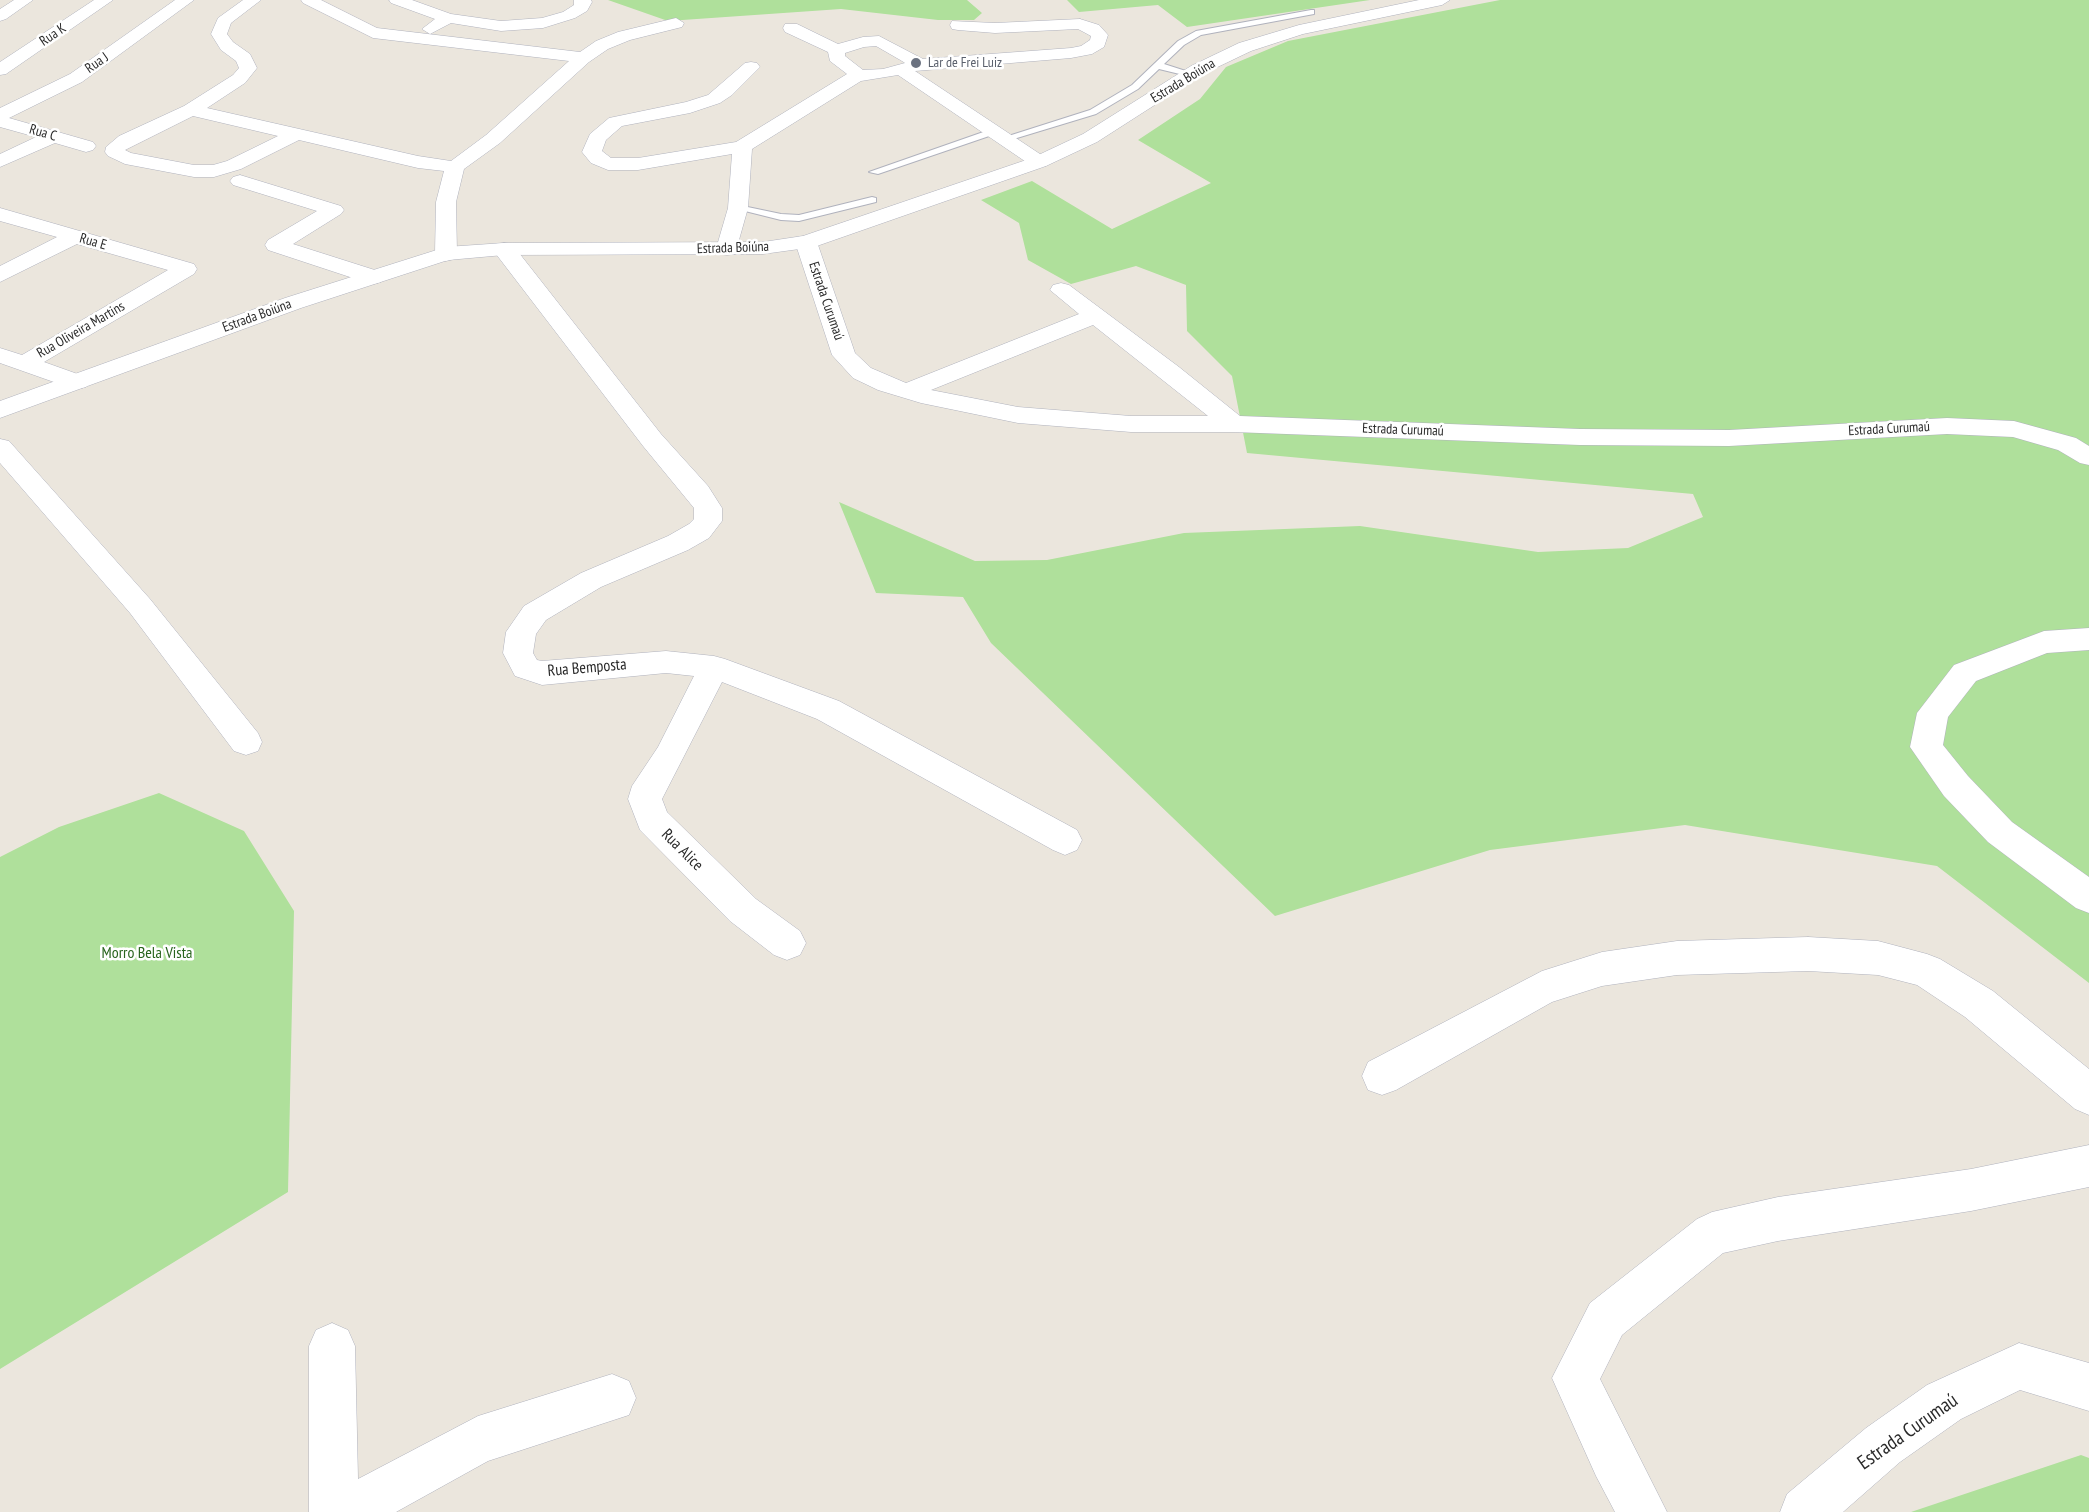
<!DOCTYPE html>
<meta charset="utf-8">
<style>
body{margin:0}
canvas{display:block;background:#ebe6dd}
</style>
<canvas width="2089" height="1512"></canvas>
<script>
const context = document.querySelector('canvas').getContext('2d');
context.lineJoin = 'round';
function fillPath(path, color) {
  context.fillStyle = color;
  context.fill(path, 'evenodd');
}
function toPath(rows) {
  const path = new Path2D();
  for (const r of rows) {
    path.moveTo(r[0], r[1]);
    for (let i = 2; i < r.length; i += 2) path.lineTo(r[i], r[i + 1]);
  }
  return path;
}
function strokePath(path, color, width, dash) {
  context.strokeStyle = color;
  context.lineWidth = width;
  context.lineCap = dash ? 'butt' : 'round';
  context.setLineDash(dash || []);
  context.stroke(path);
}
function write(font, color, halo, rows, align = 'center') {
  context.font = font + ' "PT Sans Narrow",sans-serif';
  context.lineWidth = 5;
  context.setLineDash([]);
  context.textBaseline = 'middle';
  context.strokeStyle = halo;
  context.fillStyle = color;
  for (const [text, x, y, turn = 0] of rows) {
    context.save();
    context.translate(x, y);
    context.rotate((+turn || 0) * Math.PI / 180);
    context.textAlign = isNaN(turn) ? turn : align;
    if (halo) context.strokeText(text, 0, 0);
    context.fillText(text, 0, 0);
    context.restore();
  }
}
const green = toPath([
 [608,0,967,0,982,13,974,20,938,20,841,9,668,21],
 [1067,0,1370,0,1187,27,1158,5,1079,12],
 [1500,0,2089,0,2089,983,1937,866,1685,825,1490,850,1275,916,991,643,963,597,876,593,839,502,975,561,1047,560,1184,533,1360,526,1538,552,1628,548,1703,517,1693,494,1247,453,1232,376,1187,331,1186,285,1136,266,1071,284,1028,260,1019,223,981,200,1032,181,1112,229,1211,183,1138,140,1200,99,1226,67,1288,41],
 [159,793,244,831,294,911,288,1192,0,1369,0,857,59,827],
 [2081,1455,2089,1458,2089,1512,1911,1512]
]);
const lane = toPath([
 [1311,10,1314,10,1314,14,1201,35,1184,45,1164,64,1192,73,1192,77,1159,69,1138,89,1096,114,1007,141,999,139,1090,110,1132,85,1178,41,1196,31,1311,10],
 [992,129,995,130,995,134,878,174,869,172,992,129],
 [872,197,876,198,876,202,799,221,781,220,733,208,738,205,781,214,799,215,872,197]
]);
const street = toPath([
 [14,0,33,0,6,19,0,21,0,9,14,0],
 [94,0,113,0,6,74,0,75,0,62,94,0],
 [175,0,194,0,82,82,9,118,93,142,96,146,93,150,86,152,55,143,0,167,0,154,36,137,0,127,0,108,70,74,175,0],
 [243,0,261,0,231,23,227,34,233,42,250,54,257,68,245,83,207,108,418,156,451,161,486,135,569,61,373,38,303,3,301,0,321,0,377,28,580,52,596,41,618,32,676,18,684,23,682,27,630,40,608,49,589,62,500,143,464,169,456,202,457,254,454,259,446,261,438,259,435,254,436,202,444,171,418,168,299,140,241,169,214,177,194,177,125,164,108,156,105,152,106,147,119,136,184,106,233,75,239,68,236,61,221,50,211,34,218,18,243,0],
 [193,116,278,136,227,161,213,165,194,165,131,153,125,150,193,116],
 [389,0,412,0,451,14,501,21,542,18,563,12,574,5,574,0,591,0,592,2,587,11,575,18,543,28,501,31,451,23,430,34,422,29,435,19,391,3,389,0],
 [1080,19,1099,25,1108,35,1104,47,1092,54,1071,58,915,71,1046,158,1049,162,1046,166,1032,166,898,75,861,81,752,149,748,208,735,254,727,255,719,254,716,249,728,208,732,154,638,170,608,170,591,163,582,152,590,134,609,118,686,102,708,95,745,63,751,62,757,63,760,67,732,95,720,103,690,113,622,126,606,140,602,151,611,158,638,158,736,142,847,74,830,61,828,52,785,32,783,28,785,24,797,24,838,44,863,37,879,36,923,59,1071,48,1081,46,1090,40,1091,36,1078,29,995,33,958,30,952,29,950,25,952,21,995,23,1080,19],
 [876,46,902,61,905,63,883,69,863,70,845,56,845,53,864,47,876,46],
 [240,175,341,206,344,210,341,214,293,244,381,272,384,277,381,282,373,284,365,282,268,250,265,245,268,240,317,211,233,185,230,181,233,177,240,175],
 [0,208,194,264,197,269,194,274,44,362,86,377,89,382,86,387,77,389,68,387,0,363,0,348,22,355,168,270,77,244,0,282,0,266,57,237,0,221,0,208],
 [806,236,814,237,817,242,855,353,871,368,906,383,1079,314,1050,290,1053,285,1061,283,1069,285,1179,367,1240,416,1580,429,1729,430,1947,418,2014,421,2076,438,2089,446,2089,465,2080,463,2058,450,2013,437,1947,434,1729,446,1580,445,1233,432,1131,432,1018,423,921,403,878,390,853,378,832,355,795,242,798,237,806,236],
 [1093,325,1208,416,1131,416,1018,407,931,390,1093,325],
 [504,243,512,244,661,434,708,486,722,508,722,521,709,538,688,550,601,587,546,620,536,634,533,653,537,660,542,661,666,651,714,656,725,659,839,701,1077,830,1082,840,1077,850,1065,855,1053,850,817,719,722,682,662,799,667,812,756,899,800,931,806,943,800,955,787,960,774,955,730,921,640,830,628,799,632,786,658,747,694,676,666,673,542,685,515,676,503,653,506,632,524,606,581,573,668,536,689,524,694,519,694,508,643,446,496,254,493,249,496,244,504,243],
 [0,439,9,441,150,599,258,733,262,742,258,751,246,755,234,751,130,613,0,463,0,439],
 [2089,628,2089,650,2047,653,1976,681,1948,717,1943,745,1968,776,2012,822,2089,877,2089,913,2076,908,1988,842,1944,796,1910,747,1917,713,1954,665,2044,631,2089,628],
 [1808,937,1878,941,1927,954,1940,959,1993,991,2089,1069,2089,1115,2075,1109,1965,1017,1917,985,1878,975,1808,971,1677,975,1602,986,1552,1002,1396,1090,1382,1095,1368,1090,1362,1076,1368,1062,1542,971,1602,952,1677,941,1808,937],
 [2089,1145,2089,1187,1971,1211,1778,1241,1723,1253,1622,1335,1600,1379,1667,1512,1615,1512,1596,1476,1552,1378,1590,1303,1697,1219,1712,1212,1778,1197,1971,1169,2089,1145],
 [332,1323,348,1330,355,1346,358,1479,478,1416,612,1374,629,1381,636,1398,629,1415,488,1461,396,1512,309,1512,309,1346,316,1330,332,1323],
 [2019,1343,2089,1363,2089,1411,2020,1390,1961,1419,1900,1462,1843,1512,1780,1512,1787,1494,1866,1428,1927,1385,2019,1343]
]);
const secondary = toPath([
 [1419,0,1450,0,1442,5,1303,34,1251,51,1203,74,1097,142,1046,166,814,247,763,254,504,255,448,260,301,308,0,418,0,401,285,298,446,247,504,243,763,242,803,236,1032,158,1083,134,1191,66,1239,43,1299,25,1419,0]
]);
const markers = [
 [916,63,6,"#6b7280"]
];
const farStreetnames = [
 ["Rua K",53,35,-34],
 ["Rua J",97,63,-35],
 ["Estrada Boiúna",1183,81,-31],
 ["Rua C",43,133,16],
 ["Rua E",93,242,16],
 ["Estrada Boiúna",733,248,-2],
 ["Estrada Curumaú",826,301,71],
 ["Estrada Boiúna",257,316,-20],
 ["Rua Oliveira Martins",81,330,-30],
 ["Estrada Curumaú",1889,429,-3],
 ["Estrada Curumaú",1403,430,2]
];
const farWorshipnames = [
 ["Lar de Frei Luiz",928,63]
];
const streetNames = [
 ["Rua Bemposta",587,668,-5],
 ["Rua Alice",682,850,45]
];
const parkNames = [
 ["Morro Bela Vista",147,953]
];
const nearStreetnames = [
 ["Estrada Curumaú",1908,1432,-35]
];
fillPath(green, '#afe09b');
strokePath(lane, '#b0b2bd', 2);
strokePath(street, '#b0b2bd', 1);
strokePath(secondary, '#b0b2bd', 1);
fillPath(lane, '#fff');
fillPath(street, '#fff');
fillPath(secondary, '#fff');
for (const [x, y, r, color] of markers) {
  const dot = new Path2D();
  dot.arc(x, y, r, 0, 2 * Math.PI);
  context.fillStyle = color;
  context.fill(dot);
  strokePath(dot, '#fff', 2);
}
write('14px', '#2a2a2a', '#fff', farStreetnames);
write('14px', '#5b616d', '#fff', farWorshipnames, 'left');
write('16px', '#2a2a2a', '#fff', streetNames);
write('16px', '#28641d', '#fff', parkNames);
write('20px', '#2a2a2a', '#fff', nearStreetnames);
</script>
